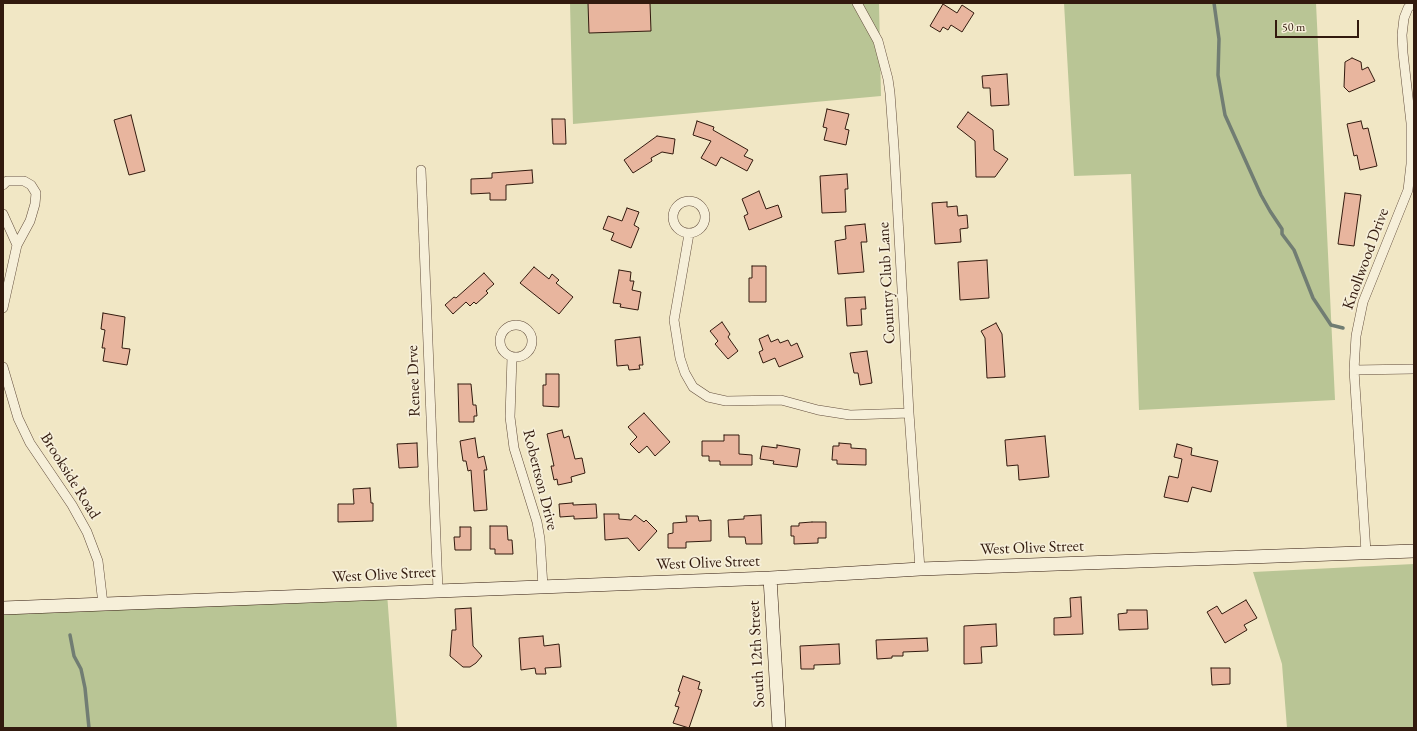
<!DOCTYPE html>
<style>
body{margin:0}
#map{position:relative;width:1417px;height:731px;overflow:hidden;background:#f1e7c5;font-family:"EB Garamond",serif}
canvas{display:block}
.frame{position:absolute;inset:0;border:4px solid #321a0e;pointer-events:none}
.scale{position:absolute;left:1275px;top:20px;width:84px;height:18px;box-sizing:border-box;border:2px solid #321a0e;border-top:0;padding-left:5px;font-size:12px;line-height:14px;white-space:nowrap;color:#321a0e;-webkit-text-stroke:3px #f6efd9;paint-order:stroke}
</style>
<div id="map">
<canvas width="1417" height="731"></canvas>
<div class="frame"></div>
<div class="scale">50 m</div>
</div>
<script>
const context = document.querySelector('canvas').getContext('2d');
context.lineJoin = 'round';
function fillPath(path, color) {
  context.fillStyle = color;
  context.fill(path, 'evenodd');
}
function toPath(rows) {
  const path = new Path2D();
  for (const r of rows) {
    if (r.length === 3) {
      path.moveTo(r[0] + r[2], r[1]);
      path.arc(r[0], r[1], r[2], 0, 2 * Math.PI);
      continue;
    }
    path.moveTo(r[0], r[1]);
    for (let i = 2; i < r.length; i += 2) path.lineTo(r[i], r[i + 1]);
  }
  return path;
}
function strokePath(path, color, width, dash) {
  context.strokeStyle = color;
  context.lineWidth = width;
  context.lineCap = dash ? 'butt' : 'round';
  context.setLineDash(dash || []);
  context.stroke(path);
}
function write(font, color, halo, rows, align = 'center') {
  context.font = font + ' "EB Garamond",serif';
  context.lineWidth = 3.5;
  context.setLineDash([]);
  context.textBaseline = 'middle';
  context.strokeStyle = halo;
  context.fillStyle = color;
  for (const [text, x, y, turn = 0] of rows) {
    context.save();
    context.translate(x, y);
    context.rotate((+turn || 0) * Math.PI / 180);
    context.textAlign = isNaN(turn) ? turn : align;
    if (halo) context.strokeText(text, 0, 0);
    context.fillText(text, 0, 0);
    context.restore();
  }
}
const green = toPath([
 [570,3,879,3,881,96,573,124],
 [1064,3,1316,3,1335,400,1139,410,1131,174,1074,176],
 [1414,564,1414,728,1287,728,1282,664,1253,572],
 [387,593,397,728,3,728,3,608]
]);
const stream = toPath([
 [1214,3,1219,39,1218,75,1225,115,1261,195,1270,211,1282,229,1282,234,1294,250,1313,298,1331,325,1343,328],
 [70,635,74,656,81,669,85,688,89,728]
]);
const building = toPath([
 [588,3,650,3,651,31,589,33,588,3],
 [943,4,957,13,962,5,974,13,962,32,951,25,948,30,943,27,940,32,930,26,943,4],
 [1352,58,1361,62,1362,70,1368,67,1375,81,1349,92,1344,87,1345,62,1352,58],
 [1007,74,1009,105,991,106,990,88,983,88,982,76,1007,74],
 [827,109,849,114,845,129,849,130,846,145,824,140,827,128,823,127,827,109],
 [968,112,993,130,994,150,1008,159,995,177,976,177,975,141,957,127,968,112],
 [131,115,145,171,129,175,114,120,131,115],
 [552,119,565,119,566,144,553,144,552,119],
 [697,121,714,127,713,130,748,150,744,156,753,160,747,171,721,157,716,166,701,158,711,141,693,135,697,121],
 [1361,121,1363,129,1368,128,1377,166,1360,170,1357,155,1354,156,1347,124,1361,121],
 [657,136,675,139,673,154,662,152,651,158,652,161,633,173,624,160,657,136],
 [532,170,533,183,506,185,506,200,490,200,490,193,471,194,471,179,492,178,492,173,532,170],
 [847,174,848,189,845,189,846,212,822,213,820,176,847,174],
 [759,191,766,209,778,205,782,217,749,230,744,216,748,214,742,199,759,191],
 [1345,193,1361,195,1354,246,1338,244,1345,193],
 [947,202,947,207,957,206,958,216,967,215,968,228,960,229,961,242,935,244,932,203,947,202],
 [627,208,639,212,634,225,639,228,631,248,611,240,614,233,603,229,608,216,622,221,627,208],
 [865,224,867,242,861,242,864,272,838,274,835,241,846,239,845,226,865,224],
 [987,260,989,298,960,300,958,262,987,260],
 [752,266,766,266,766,302,749,302,749,278,752,278,752,266],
 [534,267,549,279,552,274,559,280,556,283,573,297,559,314,520,283,534,267],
 [619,270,631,272,630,281,634,281,632,290,641,292,638,310,620,307,621,304,613,303,619,270],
 [484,273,494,284,486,291,488,293,476,304,474,302,470,306,466,302,453,314,445,305,454,297,456,298,484,273],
 [865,297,866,309,861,309,862,325,847,326,845,298,865,297],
 [103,313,125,317,122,348,130,349,127,365,103,361,105,348,102,348,105,330,101,329,103,313],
 [722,322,730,334,728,337,738,351,728,359,715,344,718,341,710,331,722,322],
 [996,323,1002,334,1005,377,987,378,985,338,981,331,996,323],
 [768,335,771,342,778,339,780,343,788,340,791,346,797,343,803,357,779,367,775,358,763,363,759,352,763,350,759,339,768,335],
 [640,337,643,365,639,365,640,369,629,370,628,365,617,366,615,340,640,337],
 [867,351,872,383,860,385,858,373,854,373,850,353,867,351],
 [546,374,559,374,559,407,543,406,543,385,546,385,546,374],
 [458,384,471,384,473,405,476,405,477,416,474,416,474,422,459,422,458,384],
 [644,413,670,442,655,456,647,446,639,453,630,444,637,437,628,427,644,413],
 [562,430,564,438,569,436,575,459,582,458,585,473,571,477,572,482,558,485,557,479,554,480,551,466,554,466,547,434,562,430],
 [724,435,739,435,739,454,752,455,752,465,720,465,720,461,709,461,709,456,702,456,702,441,724,441,724,435],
 [1045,436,1049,477,1019,480,1018,465,1007,466,1005,440,1045,436],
 [475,438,478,458,484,456,487,470,484,470,487,510,474,511,471,470,468,471,466,461,463,461,460,441,475,438],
 [417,443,418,467,399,468,397,444,417,443],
 [839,443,851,444,851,448,866,449,866,465,837,464,837,460,832,460,833,446,839,446,839,443],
 [1177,444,1192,448,1191,455,1218,461,1211,492,1192,487,1188,502,1164,497,1169,476,1178,478,1182,459,1174,457,1177,444],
 [777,445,800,449,797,467,773,464,774,461,760,459,762,446,777,448,777,445],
 [370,488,371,503,373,503,373,521,338,522,338,504,354,504,353,489,370,488],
 [573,503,573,505,596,504,597,518,574,519,574,516,560,517,559,504,573,503],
 [604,514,619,514,619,519,631,520,635,515,644,522,646,520,657,531,639,551,628,538,605,540,604,514],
 [761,515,762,544,746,544,745,537,729,537,728,520,744,519,744,516,761,515],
 [686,516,698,516,699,521,711,520,711,541,686,542,686,548,668,548,668,534,673,533,673,523,687,522,686,516],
 [812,522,826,522,826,538,818,538,818,543,794,544,794,536,791,536,791,526,799,526,799,523,812,522],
 [490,526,507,526,508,540,512,540,513,554,495,554,495,549,490,549,490,526],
 [460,527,471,527,471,550,455,550,454,537,460,537,460,527],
 [1081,597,1083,634,1054,635,1054,618,1071,617,1070,598,1081,597],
 [1246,600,1257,618,1244,625,1247,630,1225,643,1207,612,1217,606,1222,614,1246,600],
 [471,608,473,646,482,656,476,663,470,667,463,667,450,656,452,630,456,630,455,609,471,608],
 [1127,610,1147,610,1148,629,1119,630,1118,614,1127,613,1127,610],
 [996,624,997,646,981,647,982,663,964,664,964,626,996,624],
 [543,636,544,646,559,644,561,667,545,668,546,674,536,674,535,668,521,670,519,638,543,636],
 [927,638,928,651,903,652,903,656,892,656,892,658,877,659,876,640,927,638],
 [839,644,840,664,814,665,814,669,801,669,800,646,839,644],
 [1211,668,1230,668,1230,684,1212,685,1211,668],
 [683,676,700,682,698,689,702,690,689,728,673,723,679,707,675,706,680,692,678,691,683,676]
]);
const street = toPath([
 [857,3,878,41,888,79,890,93,894,147,909,413,920,569],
 [421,170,438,590],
 [3,185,7,181,24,181,31,185,36,193,35,204,30,221,17,245,3,308],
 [689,217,16],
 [3,214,17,245],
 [689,234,674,320,680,358,685,373,693,387,708,397,726,401,781,400,818,410,850,415,909,413],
 [516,341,16],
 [512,357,510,417,514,448,537,522,540,539,543,587],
 [3,367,18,418,30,443,72,505,87,532,98,561,103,604],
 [1354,370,1414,369],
 [1366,552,1354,370,1356,336,1363,302,1408,190,1411,164,1411,123,1403,53,1402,35,1404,18,1408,8,1413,3]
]);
const secondary = toPath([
 [770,578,779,728],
 [3,608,770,578,920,569,1414,551]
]);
const streetNames = [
 ["Knollwood Drive",1366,259,-70],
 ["Country Club Lane",887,283,-93],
 ["Renee Drve",414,381,-92],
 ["Brookside Road",70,476,58],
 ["Robertson Drive",540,480,76],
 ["West Olive Street",1032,548,-2],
 ["West Olive Street",708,563,-2],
 ["West Olive Street",384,575,-3],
 ["South 12th Street",757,654,-93]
];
fillPath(green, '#b9c595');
strokePath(stream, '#717d73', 3.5);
fillPath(building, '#e8b59e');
strokePath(building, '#321a0e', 1);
strokePath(street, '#624d3c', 10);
strokePath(secondary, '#321a0e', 14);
strokePath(street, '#f6efd9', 9);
strokePath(secondary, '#f6efd9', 13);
write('16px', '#321a0e', '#f6efd9', streetNames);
</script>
